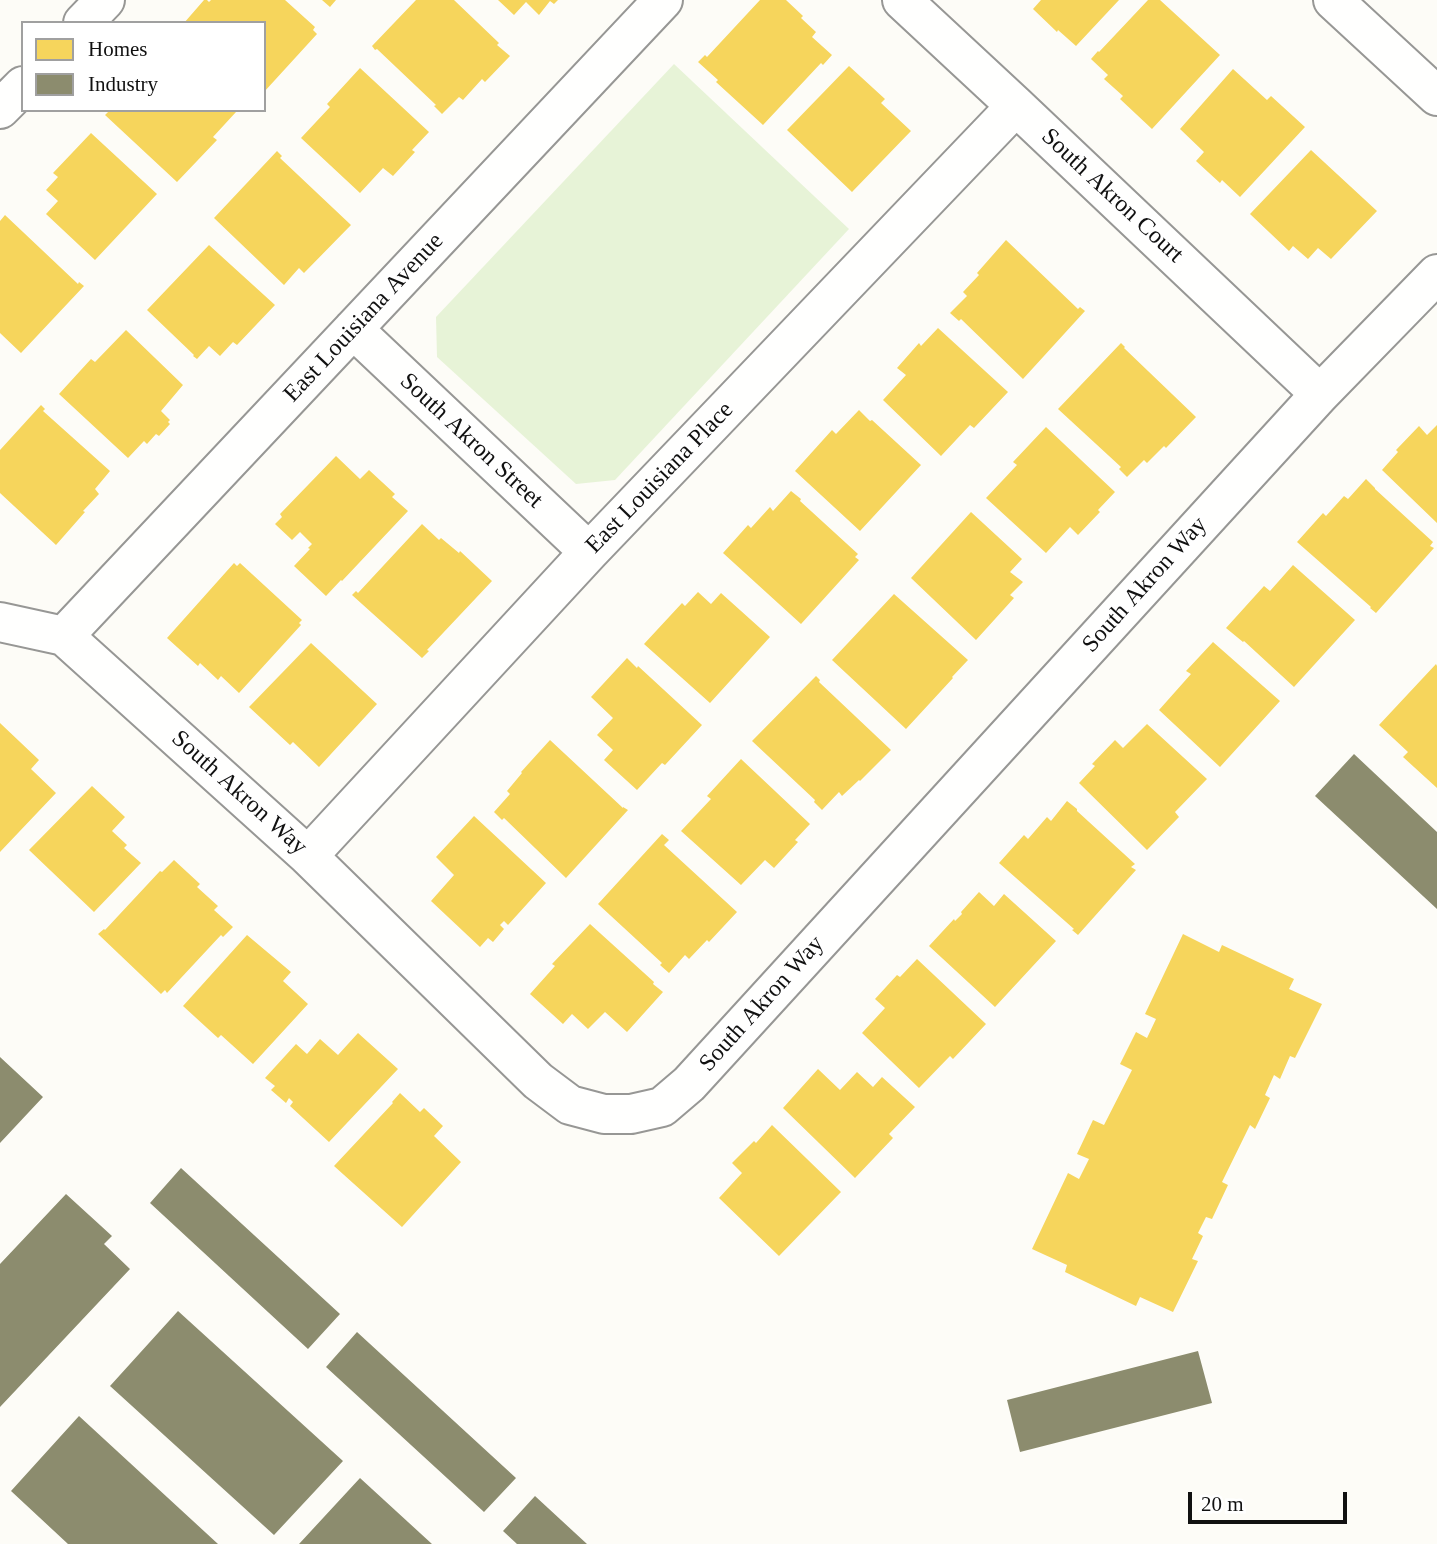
<!DOCTYPE html>
<style>
body{margin:0}
#map{position:relative;width:1437px;height:1544px;overflow:hidden;background:#fdfcf7;font-family:"Times New Roman",serif}
canvas{display:block}
.legend{position:absolute;left:21px;top:21px;width:245px;height:91px;box-sizing:border-box;background:#fff;border:2px solid #a0a0a0;margin:0;padding:9px 12px;list-style:none;font-size:21px;color:#111}
.legend li{display:flex;align-items:center;gap:14px;height:35px}
.legend b{width:35px;border:2px solid #a0a0a0}
.scale{position:absolute;left:1188px;top:1492px;width:159px;height:32px;box-sizing:border-box;border:4px solid #111;border-top:0;padding-left:9px;font-size:21px;line-height:24px;white-space:nowrap;color:#111;-webkit-text-stroke:5px #fff;paint-order:stroke}
</style>
<div id="map">
<canvas width="1437" height="1544"></canvas>
<ul class="legend">
<li><b style="height:19px;background:#f6d55c"></b>Homes</li>
<li><b style="height:19px;background:#8c8c6e"></b>Industry</li>
</ul>
<div class="scale">20 m</div>
</div>
<script>
const context = document.querySelector('canvas').getContext('2d');
context.lineJoin = 'round';
function fillPath(path, color) {
  context.fillStyle = color;
  context.fill(path, 'evenodd');
}
function toPath(rows) {
  const path = new Path2D();
  for (const r of rows) {
    path.moveTo(r[0], r[1]);
    for (let i = 2; i < r.length; i += 2) path.lineTo(r[i], r[i + 1]);
  }
  return path;
}
function strokePath(path, color, width, dash) {
  context.strokeStyle = color;
  context.lineWidth = width;
  context.lineCap = dash ? 'butt' : 'round';
  context.setLineDash(dash || []);
  context.stroke(path);
}
function write(font, color, halo, rows, align = 'center') {
  context.font = font + ' "Times New Roman",serif';
  context.lineWidth = 7;
  context.setLineDash([]);
  context.textBaseline = 'middle';
  context.strokeStyle = halo;
  context.fillStyle = color;
  for (const [text, x, y, turn = 0] of rows) {
    context.save();
    context.translate(x, y);
    context.rotate((+turn || 0) * Math.PI / 180);
    context.textAlign = isNaN(turn) ? turn : align;
    if (halo) context.strokeText(text, 0, 0);
    context.fillText(text, 0, 0);
    context.restore();
  }
}
const green = toPath([
 [674,64,849,229,615,480,576,484,437,357,436,317]
]);
const homes = toPath([
 [204,0,207,0,209,2,211,0,285,0,315,27,313,30,317,34,264,92,264,23,184,23],
 [322,0,336,0,330,7],
 [416,0,454,0,499,43,497,45,510,56,485,82,482,79,463,100,459,97,442,114,434,106,436,105,377,49,375,50,372,46],
 [498,0,558,0,554,4,550,1,539,15,526,2,514,15],
 [760,0,786,0,803,16,801,18,816,32,812,37,832,55,823,65,821,63,763,125,716,82,718,80,698,62,705,55,707,57],
 [1041,0,1119,0,1076,46,1058,30,1057,32,1033,9],
 [1148,0,1160,0,1220,55,1152,129,1120,99,1123,96,1104,79,1108,75,1091,59,1098,51,1099,52],
 [849,66,885,99,881,103,911,131,852,192,787,130],
 [360,68,429,132,412,150,415,152,393,176,383,168,360,193,301,138,330,107,327,104],
 [1233,69,1267,100,1271,96,1305,127,1240,197,1222,180,1220,183,1196,161,1204,152,1180,129],
 [110,110,234,110,236,112,213,137,217,140,177,182,105,115],
 [91,133,157,194,95,260,46,214,58,201,46,190,58,177,53,173],
 [1311,150,1377,211,1331,259,1318,248,1308,259,1293,246,1289,251,1250,214],
 [277,151,282,156,280,158,351,225,304,273,299,268,284,285,214,218],
 [5,215,78,284,79,282,84,286,21,353,0,333,0,221],
 [1006,240,1078,309,1080,307,1085,311,1023,379,961,319,959,321,950,313,967,296,963,292,979,275,977,273],
 [209,245,275,305,237,345,233,342,220,356,209,346,197,359,193,356,194,355,147,310],
 [938,328,1008,392,974,428,970,425,941,456,883,400,906,375,897,368,919,343,921,346],
 [126,330,183,385,161,411,170,420,168,422,170,424,159,436,156,434,147,444,144,441,128,458,59,394,91,359,95,362],
 [1121,343,1125,347,1124,348,1196,417,1166,448,1164,446,1147,463,1144,460,1127,477,1119,469,1121,467,1058,409],
 [41,405,45,409,43,411,110,471,95,489,99,494,83,511,85,512,56,545,0,493,0,450],
 [859,410,870,421,872,420,921,465,860,531,795,471,832,430,836,434],
 [1437,425,1437,523,1382,470,1398,452,1396,450,1419,426,1427,435],
 [1046,427,1115,492,1098,510,1100,512,1078,535,1070,527,1046,553,986,498,1017,465,1013,462],
 [336,456,360,479,369,470,395,494,392,497,408,511,342,581,341,580,326,596,294,566,310,549,308,548,312,544,300,532,292,540,275,524,282,517,280,514],
 [1366,479,1375,488,1375,489,1433,542,1430,546,1434,548,1376,613,1370,608,1371,607,1297,542,1323,513,1326,516,1344,496,1348,499],
 [791,491,801,499,800,501,858,554,855,557,859,560,801,624,723,553,748,525,751,528,770,507,773,511],
 [971,512,1022,559,1010,572,1023,582,1010,595,1014,598,976,640,911,578],
 [422,524,439,540,441,538,459,553,460,551,492,581,427,650,429,651,422,658,352,595,356,591,358,593],
 [234,563,237,566,240,563,302,620,299,623,301,625,239,693,221,676,218,680,200,663,198,666,167,638],
 [1293,565,1355,620,1294,687,1244,641,1243,642,1226,628,1264,586,1270,591],
 [698,592,711,604,721,593,770,637,710,703,644,644,682,603,685,606],
 [894,594,968,660,952,677,953,678,906,729,832,660],
 [1213,642,1280,701,1220,767,1159,710,1191,674,1186,671],
 [311,643,377,704,319,767,293,742,290,745,249,707],
 [627,658,637,668,638,666,702,725,665,765,662,763,637,790,604,760,613,750,597,735,613,718,591,697],
 [1436,664,1437,666,1437,788,1403,757,1408,752,1379,725],
 [816,676,820,680,819,682,891,750,860,781,859,780,842,796,839,792,822,810,814,802,815,800,752,741],
 [0,723,39,760,31,769,56,793,0,852],
 [1147,724,1207,779,1175,812,1179,817,1147,850,1079,783,1095,766,1092,764,1115,740,1123,748],
 [550,740,623,808,623,807,628,810,566,878,504,818,502,820,494,812,510,794,507,791,522,773,521,772],
 [741,759,810,824,795,840,798,842,774,868,765,860,741,885,681,831,711,799,707,796],
 [92,786,125,817,112,831,127,845,124,848,141,863,94,912,29,850],
 [1067,801,1077,809,1077,811,1135,864,1131,867,1136,870,1078,935,1072,930,1074,929,999,863,1024,835,1028,839,1047,817,1051,821],
 [474,816,546,883,508,925,504,921,500,925,504,929,493,942,488,938,480,947,431,901,454,875,436,857],
 [662,834,669,840,664,845,737,912,709,942,707,940,689,959,685,955,669,973,660,965,662,963,598,904],
 [174,860,200,884,197,887,218,906,214,910,233,927,223,937,221,935,167,993,165,990,161,994,98,934,104,929,105,930,160,871,162,872],
 [979,892,994,906,1004,894,1056,941,995,1007,929,946,954,919,955,921,962,914,961,912],
 [590,924,654,982,653,984,663,992,627,1032,605,1012,588,1029,572,1014,563,1024,530,994,555,966,552,964],
 [1183,934,1219,952,1222,945,1294,979,1289,989,1322,1004,1295,1058,1290,1056,1280,1079,1274,1075,1265,1095,1270,1098,1255,1129,1250,1125,1222,1182,1228,1185,1212,1219,1206,1217,1198,1233,1203,1236,1192,1259,1198,1261,1173,1312,1140,1297,1136,1306,1065,1272,1067,1265,1032,1249,1068,1173,1079,1179,1089,1159,1077,1154,1093,1120,1104,1125,1132,1070,1120,1064,1136,1032,1147,1038,1156,1019,1145,1014],
 [247,935,291,972,283,981,308,1004,253,1064,221,1035,218,1038,183,1006],
 [917,959,986,1024,953,1059,950,1056,919,1088,862,1033,885,1008,875,999,897,975,900,977],
 [358,1033,398,1069,329,1142,290,1106,293,1102,289,1098,286,1103,271,1090,275,1086,265,1078,296,1044,307,1054,320,1039,338,1055],
 [818,1069,840,1090,857,1072,873,1087,882,1077,915,1107,889,1134,893,1138,855,1178,783,1108],
 [400,1093,420,1112,424,1108,443,1126,434,1136,461,1162,402,1227,334,1166,393,1103,392,1102],
 [772,1125,841,1192,779,1256,719,1198,742,1173,732,1163,754,1141,756,1143]
]);
const industry = toPath([
 [1354,754,1437,832,1437,909,1315,796],
 [0,1057,43,1097,0,1143],
 [181,1168,340,1314,308,1349,150,1203],
 [66,1194,112,1236,104,1244,130,1269,0,1407,0,1264],
 [178,1311,343,1461,274,1535,110,1386],
 [357,1332,516,1478,484,1512,326,1367],
 [1198,1351,1212,1403,1020,1452,1007,1400],
 [79,1416,218,1544,68,1544,11,1491],
 [360,1478,432,1544,299,1544],
 [535,1496,587,1544,517,1544,503,1531]
]);
const minor = toPath([
 [902,0,1016,106,1320,394],
 [83,23,105,0],
 [0,109,23,86],
 [353,329,589,552],
 [0,622,64,636,308,856,538,1081,570,1105,604,1114,631,1114,662,1107,689,1084,1320,394,1437,274],
 [64,636,663,0],
 [308,856,589,552,1016,106]
]);
const tertiary = toPath([
 [1333,0,1437,96]
]);
const streetNames = [
 ["South Akron Court",1112,196,43],
 ["East Louisiana Avenue",364,318,-47],
 ["South Akron Street",471,441,43],
 ["East Louisiana Place",660,478,-46],
 ["South Akron Way",1145,585,-48],
 ["South Akron Way",239,793,42],
 ["South Akron Way",762,1004,-48]
];
fillPath(green, '#e7f3d7');
fillPath(homes, '#f6d55c');
fillPath(industry, '#8c8c6e');
strokePath(minor, '#979795', 42);
strokePath(tertiary, '#979795', 42);
strokePath(minor, '#fffffe', 38);
strokePath(tertiary, '#fffffe', 38);
write('24px', '#111', '#fff', streetNames);
</script>
